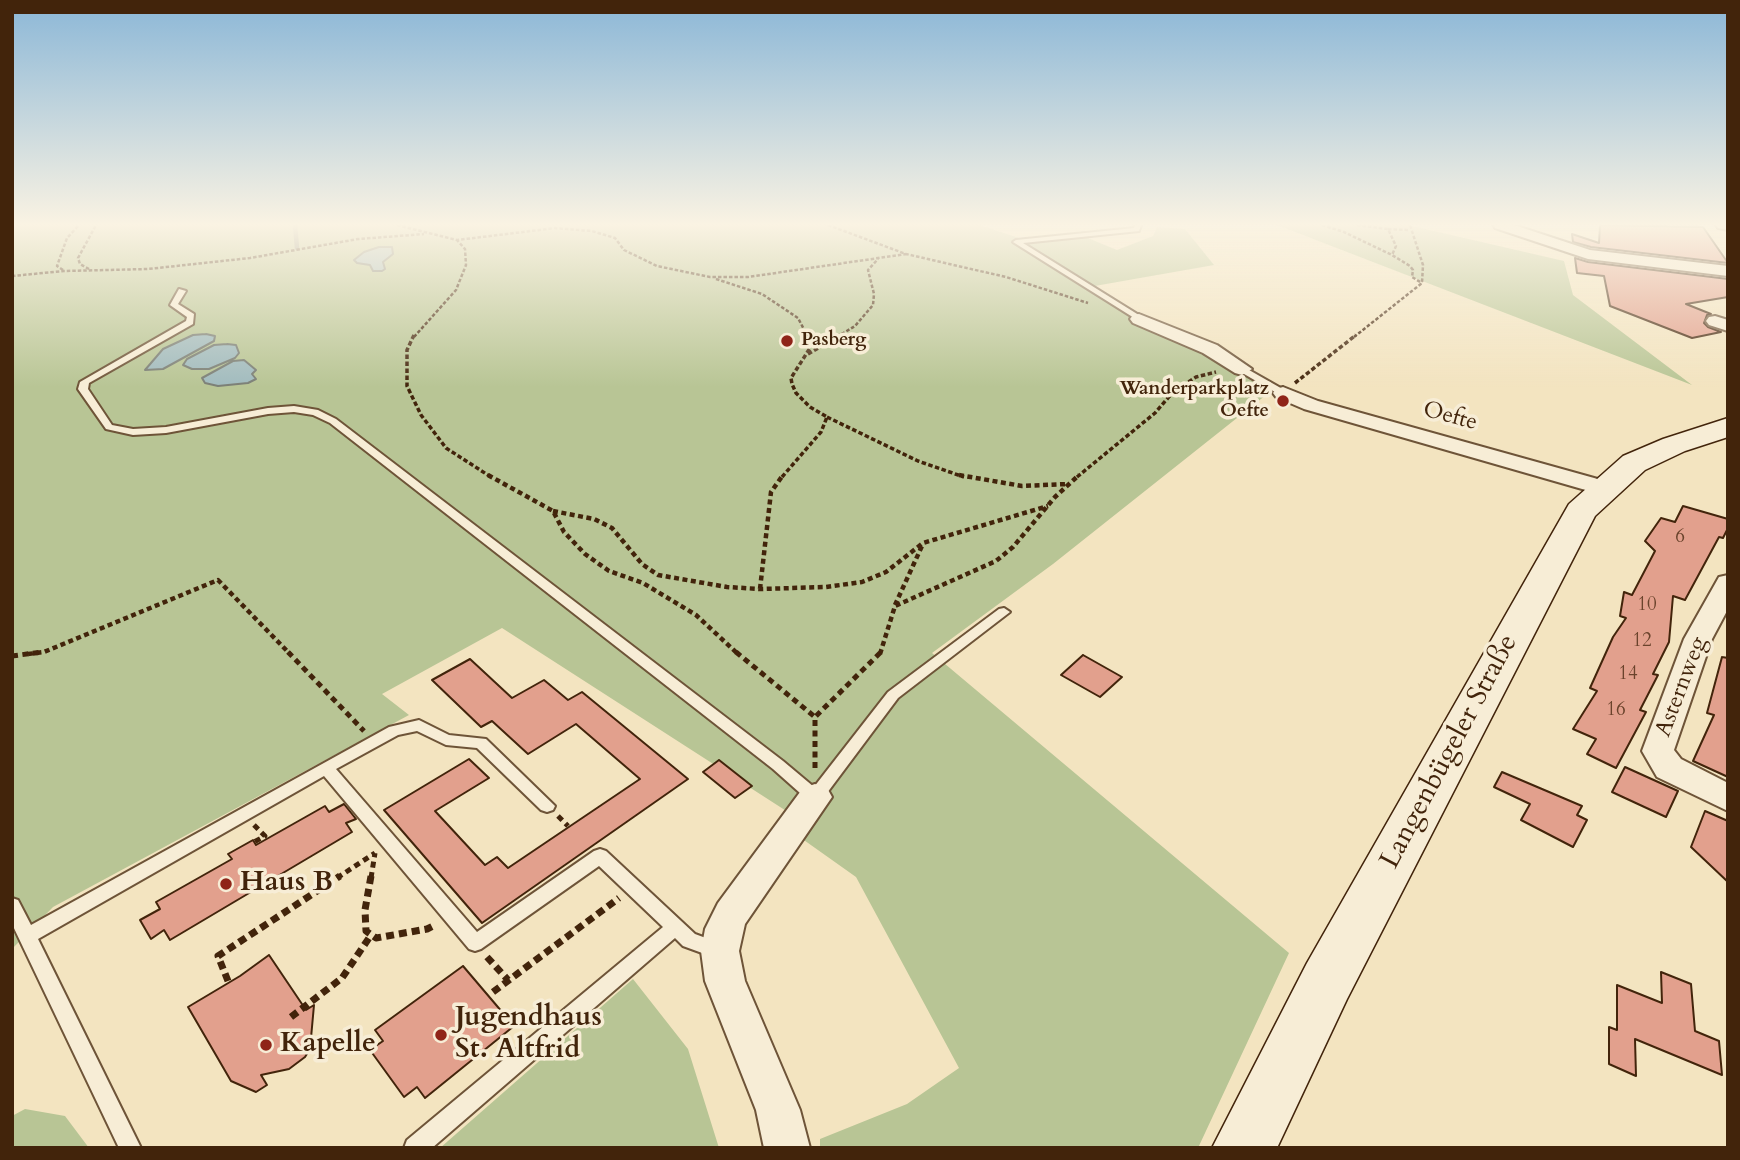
<!DOCTYPE html>
<meta charset="utf-8">
<style>
body{margin:0}
#map{position:relative;width:1740px;height:1160px;overflow:hidden;background:#f3e4c0;font-family:Cardo,serif}
canvas{display:block}
.frame{position:absolute;inset:0;border:14px solid #42240b;pointer-events:none}
</style>
<div id="map">
<canvas width="1740" height="1160"></canvas>
<div class="frame"></div>
</div>
<script>
const context = document.querySelector('canvas').getContext('2d');
context.lineJoin = 'round';
function fillPath(path, color) {
  context.fillStyle = color;
  context.fill(path, 'evenodd');
}
function toPath(rows) {
  const path = new Path2D();
  for (const r of rows) {
    path.moveTo(r[0], r[1]);
    for (let i = 2; i < r.length; i += 2) path.lineTo(r[i], r[i + 1]);
  }
  return path;
}
function strokePath(path, color, width, dash) {
  context.strokeStyle = color;
  context.lineWidth = width;
  context.lineCap = dash ? 'butt' : 'round';
  context.setLineDash(dash || []);
  context.stroke(path);
}
function write(font, color, halo, rows, align = 'center') {
  context.font = font + ' Cardo,serif';
  context.lineWidth = 7;
  context.setLineDash([]);
  context.textBaseline = 'middle';
  context.strokeStyle = halo;
  context.fillStyle = color;
  for (const [text, x, y, turn = 0] of rows) {
    context.save();
    context.translate(x, y);
    context.rotate((+turn || 0) * Math.PI / 180);
    context.textAlign = isNaN(turn) ? turn : align;
    if (halo) context.strokeText(text, 0, 0);
    context.fillText(text, 0, 0);
    context.restore();
  }
}
const green = toPath([
 [12,225,980,225,1028,241,1083,236,1117,250,1153,236,1157,227,1185,229,1214,265,1089,287,1271,391,1053,564,932,653,1289,953,1198,1148,820,1148,820,1139,907,1104,959,1068,856,877,801,838,791,814,502,628,382,694,409,715,53,907,12,949],
 [1277,225,1408,225,1564,261,1573,295,1692,385],
 [633,979,688,1049,719,1148,440,1148],
 [25,1109,65,1116,89,1148,12,1148,12,1116]
]);
const water = toPath([
 [379,247,392,247,393,254,383,262,385,269,382,271,373,271,370,265,357,263,354,260,364,252,379,247],
 [206,334,215,336,214,341,163,369,145,370,163,349,193,335,206,334],
 [227,344,236,345,239,353,235,358,209,369,192,369,183,365,187,359,214,345,227,344],
 [244,360,256,370,252,374,256,379,248,383,218,386,205,383,202,378,233,361,244,360]
]);
const stream = toPath([
 [295,225,297,248]
]);
const building = toPath([
 [1600,225,1703,227,1728,263,1591,247,1573,242,1572,234,1599,243,1600,225],
 [1575,258,1588,262,1728,279,1728,297,1686,304,1711,314,1707,315,1704,323,1708,327,1721,332,1692,338,1610,306,1604,276,1577,273,1575,258],
 [1683,506,1728,519,1728,528,1723,538,1719,537,1685,600,1673,596,1669,642,1653,674,1658,675,1640,710,1646,712,1616,768,1587,754,1596,739,1573,729,1597,691,1590,688,1613,637,1626,618,1620,616,1624,592,1632,595,1655,551,1645,541,1661,518,1675,522,1683,506],
 [1083,655,1122,677,1100,697,1061,675,1083,655],
 [1722,657,1728,658,1728,777,1693,761,1714,715,1707,713,1722,657],
 [470,659,512,698,544,680,568,700,582,692,688,779,482,923,384,810,469,759,489,778,435,811,485,865,497,857,508,868,640,779,576,724,528,754,492,721,481,727,432,680,470,659],
 [719,760,752,786,735,798,703,772,719,760],
 [1625,767,1678,791,1666,817,1612,792,1625,767],
 [1502,772,1582,806,1577,815,1587,820,1573,847,1521,820,1530,804,1494,787,1502,772],
 [344,804,356,819,346,823,352,832,170,940,164,930,151,939,140,920,160,909,156,902,232,859,228,854,253,840,256,845,325,806,329,812,344,804],
 [1705,811,1728,821,1728,882,1691,847,1705,811],
 [269,955,306,1010,314,1005,310,1049,305,1057,289,1069,261,1075,267,1085,256,1092,231,1081,188,1007,240,976,269,955],
 [463,966,514,1026,425,1098,417,1087,404,1097,370,1050,383,1041,375,1030,463,966],
 [1661,972,1691,984,1695,1031,1719,1041,1722,1075,1635,1039,1636,1076,1609,1064,1609,1027,1617,1030,1617,985,1662,1003,1661,972]
]);
const pathFar4 = toPath([
 [397,225,457,240,555,228,592,231,615,238,624,250,657,266,710,277,748,277,906,254],
 [828,225,906,254,1006,277,1088,303],
 [1322,225,1344,232,1392,255],
 [1357,225,1388,229,1396,246,1392,255,1410,266,1413,270,1412,277,1422,283],
 [1388,229,1410,230],
 [89,269,80,264,78,258,96,225],
 [63,270,57,266,67,238,79,225],
 [12,276,64,271,148,269,250,258,358,239,424,234],
 [716,279,762,294,798,318,808,337],
 [414,337,456,290,466,265,465,249,457,240],
 [837,337,855,326,873,305,874,294,868,270,878,259],
 [1354,337,1422,283,1423,265,1410,225]
]);
const pathFar3 = toPath([
 [414,335,407,350,407,386,421,415,446,448,491,477],
 [808,354,840,335],
 [1295,383,1356,335],
 [827,417,918,461,964,477],
 [782,477,821,432,827,417,810,407,796,393,792,384,791,378,810,348,807,335],
 [1077,477,1155,413,1173,392,1196,377,1216,372]
]);
const pathFar2 = toPath([
 [488,475,553,511,564,532,585,554,609,571,643,583,696,615,738,654],
 [959,475,1022,486,1068,484],
 [553,511,594,519,612,528,642,564,658,575,727,587,760,589,826,587,862,582,886,572,923,543,1048,506],
 [760,589,771,492,783,475],
 [895,605,922,546],
 [28,654,44,652,218,580,290,654],
 [880,654,895,606,996,561,1013,547,1055,497,1079,475]
]);
const pathFar1 = toPath([
 [288,652,364,731],
 [736,652,815,717],
 [12,656,42,652],
 [815,768,815,717,881,652],
 [558,816,568,826],
 [254,825,265,836,254,842],
 [337,878,375,853],
 [371,878,375,853]
]);
const path = toPath([
 [371,876,365,910,366,931,376,938,427,929,435,925],
 [487,957,508,980],
 [228,981,218,956,340,876],
 [493,992,619,898],
 [291,1017,342,978,371,935]
]);
const service = toPath([
 [1135,225,1141,225,1139,231,1023,243,1142,317,1143,319,1139,321,1013,242,1016,240,1134,228,1135,225],
 [179,289,186,291,178,304,194,314,193,324,89,383,88,389,112,425,133,429,166,427,268,408,294,406,318,410,336,419,783,761,814,787,888,692,999,609,1004,608,1010,612,898,698,821,801,815,803,809,801,773,769,330,423,313,415,294,412,268,414,166,433,133,435,106,429,78,389,80,382,186,321,187,317,170,305,179,289],
 [1242,366,1286,391,1288,393,1286,395,1280,395,1239,371,1239,367,1242,366],
 [419,720,449,735,486,739,555,806,553,810,547,812,541,810,477,748,446,745,417,731,398,735,336,769,477,932,594,851,600,849,606,851,695,934,722,944,725,950,722,956,716,958,683,946,675,938,432,1148,404,1148,407,1140,663,927,599,866,481,949,475,951,469,949,324,776,38,939,141,1148,119,1148,12,924,12,898,18,900,31,925,389,727,419,720]
]);
const minor = toPath([
 [1493,225,1514,225,1590,250,1728,266,1728,276,1588,259,1495,228,1493,225],
 [1716,225,1728,225,1728,230,1718,228,1716,225],
 [1139,314,1217,345,1252,369,1242,375,1235,373,1203,353,1133,323,1130,319,1133,315,1139,314],
 [1715,316,1728,320,1728,331,1709,325,1706,321,1709,317,1715,316],
 [1283,387,1318,401,1612,483,1616,488,1612,493,1596,493,1304,409,1276,397,1273,393,1276,389,1283,387],
 [1728,575,1728,609,1712,639,1674,750,1681,759,1728,783,1728,811,1657,777,1642,751,1684,639,1719,577,1728,575],
 [815,784,827,788,832,797,745,924,739,951,745,981,800,1110,810,1148,764,1148,756,1110,705,981,701,951,705,929,718,903,803,788,815,784]
]);
const secondary = toPath([
 [1728,418,1728,437,1685,451,1645,470,1595,516,1347,999,1277,1148,1212,1148,1307,963,1569,504,1623,456,1663,439,1728,418]
]);
const markers = [
 [787,341,7,"#8f2418"],
 [1283,401,7,"#8f2418"],
 [226,884,7,"#8f2418"],
 [441,1035,7,"#8f2418"],
 [266,1045,7,"#8f2418"]
];
const farPoinames = [
 ["Pasberg",801,341],
 ["Wanderparkplatz",1269,390,"right"],
 ["Oefte",1269,412,"right"]
];
const numberNames = [
 ["6",1680,538],
 ["10",1647,606],
 ["12",1642,642],
 ["14",1628,675],
 ["16",1616,711]
];
const streetNames = [
 ["Oefte",1450,417,15],
 ["Asternweg",1682,687,-69]
];
const nearStreetnames = [
 ["Langenbügeler Straße",1450,752,-62]
];
const nearPoinames = [
 ["Haus B",240,884],
 ["Jugendhaus",455,1019],
 ["St. Altfrid",455,1051],
 ["Kapelle",280,1045]
];
fillPath(green, '#b8c595');
fillPath(water, '#a1bbbe');
strokePath(water, '#7b7f76', 2);
strokePath(stream, '#7b7f76', 4.5);
fillPath(building, '#e2a08d');
strokePath(building, '#42240b', 2);
strokePath(service, '#6e5438', 4);
strokePath(minor, '#6e5438', 4);
strokePath(secondary, '#42240b', 3);
strokePath(pathFar4, '#42240b', 2.5, [3.5, 2]);
strokePath(pathFar3, '#42240b', 3.5, [4.5, 2.5]);
strokePath(pathFar2, '#42240b', 4.5, [5, 3.5]);
strokePath(pathFar1, '#42240b', 5, [6, 4.5]);
strokePath(path, '#42240b', 7, [8, 5]);
fillPath(service, '#f7edd6');
fillPath(minor, '#f7edd6');
fillPath(secondary, '#f7edd6');
const sky = context.createLinearGradient(0, 0, 0, 387);
sky.addColorStop(0, '#8bb7d7');
sky.addColorStop(0.58, '#faf3e3');
sky.addColorStop(1, '#faf3e300');
context.fillStyle = sky;
context.fillRect(0, 0, 1740, 387);
for (const [x, y, r, color] of markers) {
  const dot = new Path2D();
  dot.arc(x, y, r, 0, 2 * Math.PI);
  context.fillStyle = color;
  context.fill(dot);
  strokePath(dot, '#f7edd6', 2.5);
}
write('bold 19px', '#42240b', '#f7edd6', farPoinames, 'left');
write('19px', '#6a432c', null, numberNames);
write('23px', '#42240b', '#f7edd6', streetNames);
write('28px', '#42240b', '#f7edd6', nearStreetnames);
write('bold 28px', '#42240b', '#f7edd6', nearPoinames, 'left');
</script>
